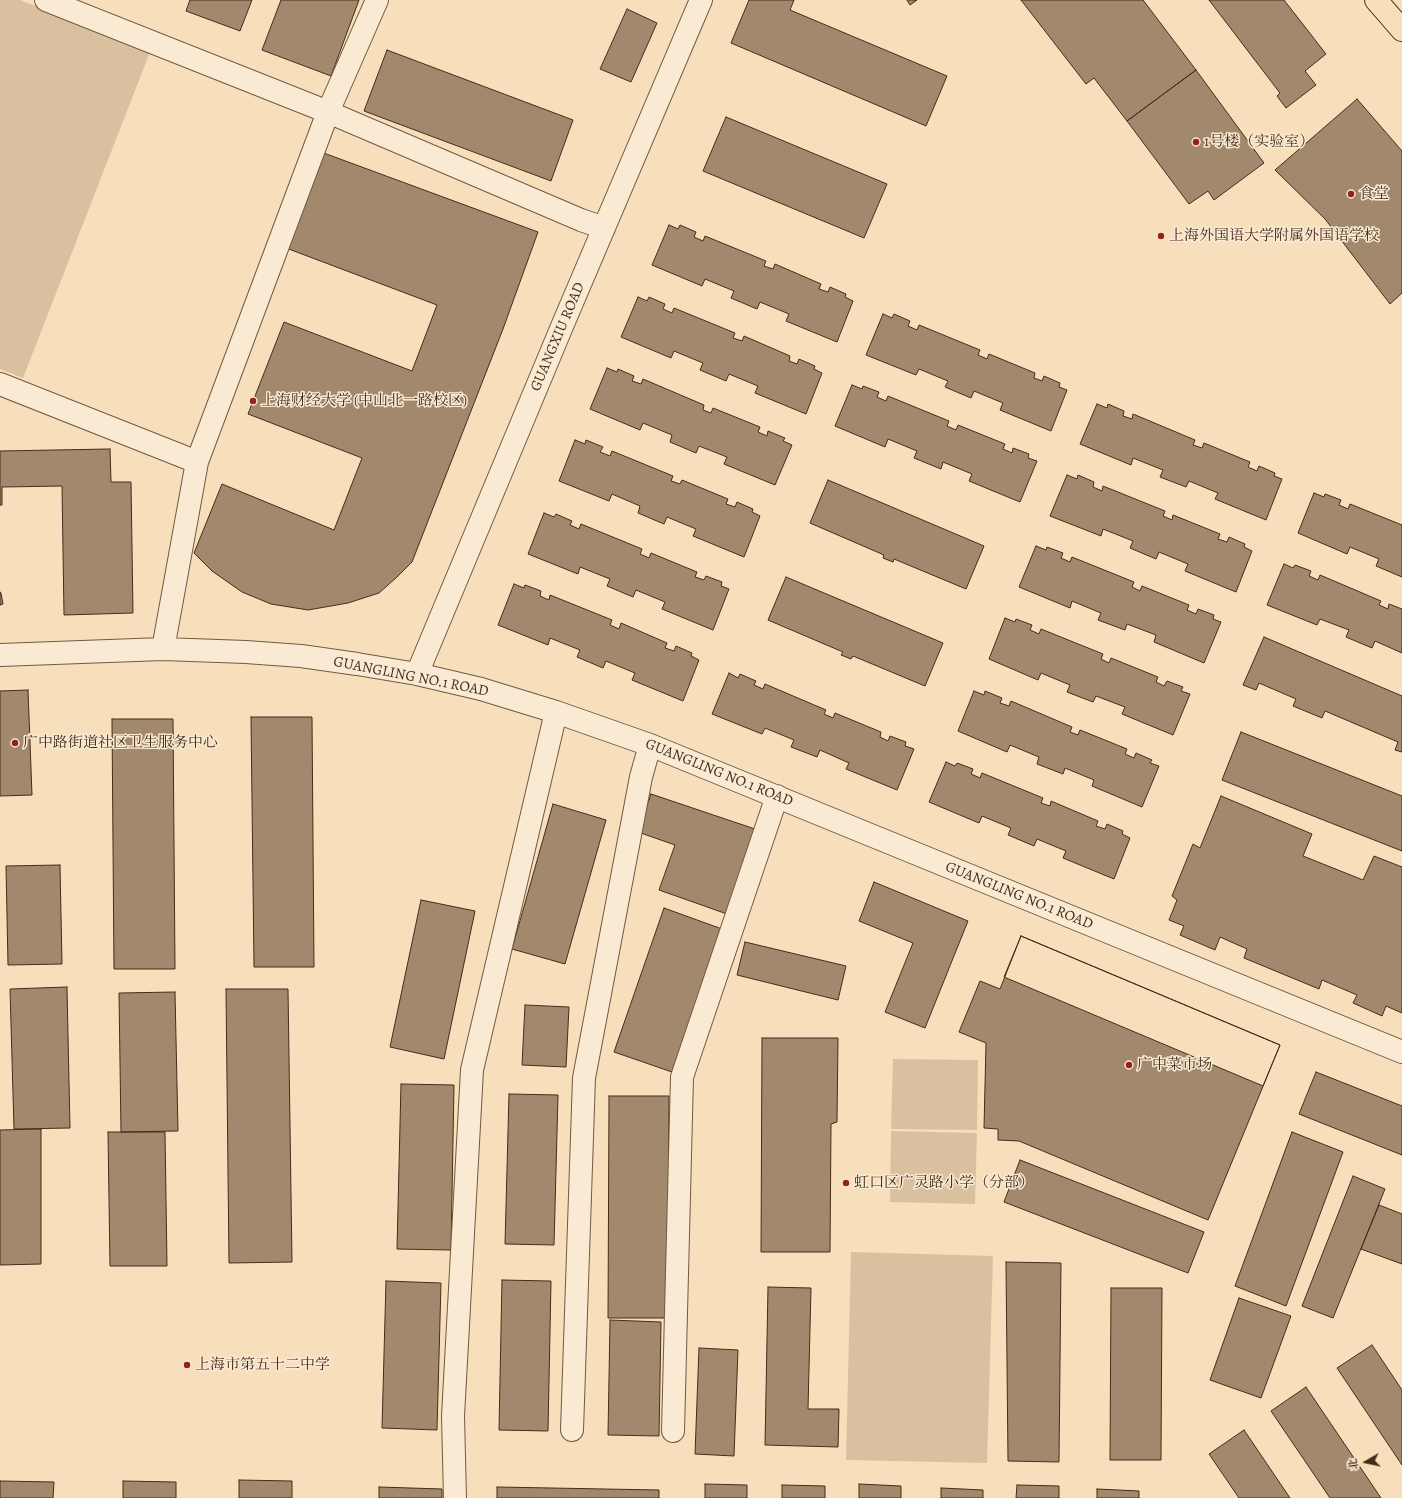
<!DOCTYPE html>
<meta charset="utf-8">
<style>
body{margin:0}
#map{position:relative;width:1402px;height:1498px;overflow:hidden;background:#f8dfbb;font-family:Alegreya,"Noto Serif SC",serif}
canvas{display:block}
.north{position:absolute;left:1346px;top:1442px;width:40px;height:40px;-webkit-text-stroke:3px #faead3;paint-order:stroke;rotate:261deg;font-size:11px;font-weight:700;line-height:16px;text-align:center;color:#442c1b}
.north::after{content:'';display:block;margin:auto;width:14px;height:18px;background:#442c1b;clip-path:polygon(50% 0,100% 100%,50% 72%,0 100%)}
</style>
<div id="map">
<canvas width="1402" height="1498"></canvas>
<div class="north">北</div>
</div>
<script>
const context = document.querySelector('canvas').getContext('2d');
context.lineJoin = 'round';
function fillPath(path, color) {
  context.fillStyle = color;
  context.fill(path, 'evenodd');
}
function toPath(rows) {
  const path = new Path2D();
  for (const r of rows) {
    path.moveTo(r[0], r[1]);
    for (let i = 2; i < r.length; i += 2) path.lineTo(r[i], r[i + 1]);
  }
  return path;
}
function strokePath(path, color, width, dash) {
  context.strokeStyle = color;
  context.lineWidth = width;
  context.lineCap = dash ? 'butt' : 'round';
  context.setLineDash(dash || []);
  context.stroke(path);
}
function write(font, color, halo, rows, align = 'center') {
  context.font = font + ' Alegreya,"Noto Serif SC",serif';
  context.lineWidth = 3;
  context.setLineDash([]);
  context.textBaseline = 'middle';
  context.strokeStyle = halo;
  context.fillStyle = color;
  for (const [text, x, y, turn = 0] of rows) {
    context.save();
    context.translate(x, y);
    context.rotate((+turn || 0) * Math.PI / 180);
    context.textAlign = isNaN(turn) ? turn : align;
    if (halo) context.strokeText(text, 0, 0);
    context.fillText(text, 0, 0);
    context.restore();
  }
}
const green = toPath([
 [0,0,20,0,150,52,23,378,0,369],
 [893,1059,978,1060,977,1130,891,1129],
 [891,1131,977,1133,975,1204,890,1202],
 [851,1252,993,1256,987,1463,846,1460]
]);
const building = toPath([
 [190,0,252,0,240,31,186,11,190,0],
 [281,0,359,0,331,76,262,50,281,0],
 [749,0,794,0,790,10,947,76,926,126,731,43,749,0],
 [907,0,917,0,910,5,907,0],
 [1021,0,1143,0,1196,70,1127,121,1094,78,1086,84,1021,0],
 [1209,0,1284,0,1326,54,1305,71,1316,85,1286,108,1277,96,1280,93,1209,0],
 [627,9,657,23,631,82,600,69,627,9],
 [387,50,573,120,551,181,364,111,387,50],
 [1196,70,1264,163,1214,200,1208,191,1189,204,1127,121,1196,70],
 [1357,99,1402,151,1402,293,1390,304,1325,219,1275,170,1357,99],
 [726,117,887,184,864,238,703,171,726,117],
 [321,152,538,232,503,329,412,562,397,577,379,593,348,603,308,610,271,604,242,592,212,571,194,553,222,484,334,530,362,458,248,414,284,322,412,371,437,305,286,248,321,152],
 [669,225,678,229,680,225,696,232,694,237,703,241,705,236,766,261,764,266,773,269,775,264,821,284,819,289,828,292,830,287,846,294,845,297,853,301,837,342,786,321,789,314,760,302,757,309,731,298,734,291,705,279,702,286,652,265,669,225],
 [638,297,647,301,649,297,665,304,663,309,672,313,674,308,735,333,733,338,742,341,744,336,790,356,789,361,797,364,799,359,815,366,814,369,822,373,806,414,755,393,758,386,729,374,726,381,700,370,703,363,674,351,671,358,621,337,638,297],
 [883,314,892,318,894,314,910,321,908,326,917,330,919,325,980,350,978,355,987,359,989,354,1035,373,1034,378,1042,381,1044,376,1060,383,1059,387,1067,390,1051,431,1000,410,1003,403,974,391,971,398,945,387,948,381,919,369,916,375,866,355,883,314],
 [607,368,617,372,618,369,634,376,632,381,641,384,643,379,704,405,703,410,711,413,713,408,760,427,758,432,767,436,768,431,785,438,783,441,792,445,775,485,724,464,727,457,699,446,696,453,670,442,672,435,643,423,640,430,590,409,607,368],
 [852,385,862,389,863,386,879,392,877,397,886,401,888,396,949,421,947,426,956,430,958,425,1005,444,1003,449,1012,453,1013,448,1029,454,1028,458,1037,461,1020,502,969,481,972,474,943,462,941,469,914,458,917,451,888,439,885,447,835,426,852,385],
 [1097,404,1107,408,1108,404,1124,411,1123,416,1132,419,1133,414,1195,440,1193,445,1202,448,1204,443,1250,462,1248,467,1257,471,1259,466,1275,473,1274,476,1282,479,1266,520,1215,499,1218,493,1189,481,1186,487,1160,477,1163,470,1133,458,1131,465,1080,444,1097,404],
 [575,440,585,444,586,440,603,447,600,452,610,456,612,451,673,476,671,481,680,484,682,480,728,499,726,504,735,507,737,502,753,509,752,512,760,516,744,557,693,536,696,529,667,517,664,524,638,513,640,506,612,494,609,501,559,481,575,440],
 [110,449,111,482,131,482,133,613,64,615,62,486,2,487,2,505,0,505,0,451,110,449],
 [1067,475,1077,479,1078,475,1094,482,1093,487,1102,491,1103,486,1165,511,1163,516,1172,520,1173,515,1220,534,1218,539,1227,542,1229,537,1245,544,1244,547,1252,551,1236,592,1185,571,1188,564,1159,552,1156,559,1130,548,1133,541,1103,529,1101,536,1050,516,1067,475],
 [828,480,984,546,966,589,894,559,893,562,883,558,884,555,810,523,828,480],
 [1314,493,1324,497,1325,494,1341,500,1339,505,1348,509,1350,504,1402,525,1402,577,1376,566,1379,559,1350,547,1347,554,1298,533,1314,493],
 [544,513,554,517,556,514,572,521,570,525,579,529,581,524,642,549,640,554,649,558,651,553,697,572,695,577,704,580,706,576,722,582,721,586,729,589,713,630,662,609,665,602,636,590,633,597,607,586,610,579,580,567,578,574,528,554,544,513],
 [1036,546,1046,550,1047,547,1063,553,1061,558,1070,562,1072,557,1134,582,1132,587,1140,591,1142,586,1189,605,1187,610,1196,614,1198,609,1214,615,1213,619,1221,622,1204,663,1154,642,1156,635,1127,624,1125,630,1098,620,1101,613,1072,601,1070,608,1019,587,1036,546],
 [1284,564,1293,568,1295,565,1311,571,1309,576,1318,580,1320,575,1381,601,1379,605,1388,609,1389,604,1402,609,1402,653,1375,641,1372,648,1346,637,1349,630,1320,619,1317,625,1267,605,1284,564],
 [786,577,943,643,925,686,853,656,851,659,841,655,843,652,768,620,786,577],
 [514,584,524,588,525,585,541,591,540,596,549,600,550,595,612,620,610,625,619,629,621,623,667,643,665,648,674,651,676,646,692,653,691,656,699,660,683,701,632,680,635,673,606,661,603,668,577,657,580,650,550,638,548,645,498,625,514,584],
 [0,592,1,593,3,604,0,605,0,592],
 [1005,618,1015,622,1016,619,1032,625,1030,630,1039,634,1041,629,1103,654,1101,659,1109,663,1111,658,1158,677,1156,682,1164,686,1167,681,1183,687,1181,691,1190,694,1173,735,1122,714,1125,707,1096,696,1093,702,1067,692,1070,685,1041,673,1038,680,989,659,1005,618],
 [1264,637,1402,696,1402,752,1395,750,1398,742,1325,711,1322,718,1293,706,1296,699,1259,683,1256,690,1243,685,1264,637],
 [729,673,738,678,740,674,756,681,754,685,763,689,765,684,826,710,824,714,833,718,835,713,881,732,880,737,888,741,890,736,906,742,905,746,914,749,897,790,846,769,849,763,820,750,817,757,791,747,794,740,765,728,762,734,712,714,729,673],
 [28,690,32,795,0,796,0,691,28,690],
 [974,691,984,695,985,691,1002,698,1000,703,1009,706,1011,701,1072,727,1070,732,1078,735,1080,730,1127,749,1125,754,1134,758,1136,753,1152,760,1150,763,1159,766,1142,807,1092,786,1094,780,1065,768,1063,774,1037,764,1039,757,1010,745,1007,752,958,731,974,691],
 [251,717,312,717,314,967,254,967,251,717],
 [112,719,173,719,175,969,114,969,112,719],
 [1241,732,1402,796,1402,851,1222,780,1241,732],
 [946,762,955,766,957,763,973,769,971,774,980,778,982,773,1043,798,1041,803,1050,806,1051,801,1098,821,1096,826,1105,829,1107,824,1123,831,1122,834,1130,838,1114,879,1063,858,1066,851,1037,839,1034,846,1008,835,1011,828,982,816,979,823,929,802,946,762],
 [651,794,755,829,727,914,659,890,675,845,638,832,651,794],
 [1221,796,1312,834,1303,856,1363,880,1374,856,1402,867,1402,1013,1386,1006,1382,1016,1353,1003,1357,995,1322,980,1319,989,1244,958,1247,949,1220,937,1215,950,1180,935,1184,926,1169,920,1177,900,1172,896,1193,844,1200,848,1221,796],
 [553,804,606,820,565,964,512,949,553,804],
 [60,865,62,964,8,965,6,866,60,865],
 [874,882,968,921,925,1028,885,1012,913,943,859,921,874,882],
 [421,900,475,911,444,1059,390,1047,421,900],
 [664,908,722,929,672,1072,614,1052,664,908],
 [1021,936,1280,1045,1208,1220,1019,1141,998,1140,998,1129,984,1128,986,1043,959,1032,980,981,1000,989,1021,936],
 [1021,936,1280,1045,1263,1086,1004,977,1021,936],
 [745,942,846,966,838,1000,737,975,745,942],
 [67,987,70,1128,14,1129,10,989,67,987],
 [226,989,288,989,292,1262,229,1263,226,989],
 [175,992,178,1131,121,1132,119,993,175,992],
 [525,1005,569,1007,566,1067,522,1065,525,1005],
 [762,1038,838,1038,837,1122,831,1124,830,1252,761,1252,762,1038],
 [1316,1072,1402,1106,1402,1155,1299,1114,1316,1072],
 [401,1084,454,1085,451,1250,397,1249,401,1084],
 [509,1094,558,1095,554,1245,505,1244,509,1094],
 [609,1096,669,1096,668,1318,608,1318,609,1096],
 [41,1129,41,1264,0,1265,0,1130,41,1129],
 [108,1132,165,1132,167,1266,110,1266,108,1132],
 [1292,1132,1343,1152,1286,1306,1235,1286,1292,1132],
 [1020,1160,1204,1232,1188,1273,1004,1202,1020,1160],
 [1353,1176,1385,1189,1333,1318,1302,1306,1353,1176],
 [1379,1205,1402,1214,1402,1264,1361,1249,1379,1205],
 [1006,1262,1061,1263,1059,1462,1008,1461,1006,1262],
 [502,1280,551,1281,548,1431,499,1430,502,1280],
 [386,1281,441,1283,437,1430,382,1428,386,1281],
 [768,1287,811,1288,808,1409,839,1409,838,1447,765,1445,768,1287],
 [1111,1288,1162,1288,1161,1460,1110,1460,1111,1288],
 [1239,1298,1291,1316,1261,1398,1210,1380,1239,1298],
 [610,1320,661,1322,659,1436,608,1435,610,1320],
 [1372,1345,1402,1390,1402,1465,1337,1368,1372,1345],
 [699,1348,738,1350,734,1456,695,1454,699,1348],
 [1306,1387,1381,1498,1330,1498,1271,1411,1306,1387],
 [1244,1430,1290,1498,1239,1498,1209,1454,1244,1430],
 [239,1480,292,1481,292,1498,239,1498,239,1480],
 [0,1481,54,1482,53,1498,0,1498,0,1481],
 [123,1481,176,1482,176,1498,123,1498,123,1481],
 [705,1484,747,1485,747,1498,705,1498,705,1484],
 [859,1484,901,1486,901,1498,859,1498,859,1484],
 [782,1485,825,1486,825,1498,782,1498,782,1485],
 [1017,1485,1059,1486,1059,1498,1016,1498,1017,1485],
 [379,1487,442,1489,442,1498,379,1498,379,1487],
 [497,1487,659,1490,659,1498,497,1498,497,1487],
 [941,1488,983,1490,983,1498,941,1498,941,1488],
 [1097,1489,1139,1491,1139,1498,1097,1498,1097,1489]
]);
const minor = toPath([
 [46,0,328,112,581,220,604,228],
 [0,384,197,462,163,649],
 [197,462,328,112,377,0],
 [0,655,163,649,246,652,301,656,357,664,417,674,481,689,556,712,650,745,1402,1052],
 [417,674,563,324,701,0],
 [572,1430,584,1078,641,777,650,745],
 [673,1431,682,1077,777,796],
 [455,1498,453,1416,472,1070,556,712]
]);
const major = toPath([
 [1376,0,1402,30]
]);
const markers = [
 [1196,142,4,"#8f2418"],
 [1351,194,4,"#8f2418"],
 [1161,236,4,"#8f2418"],
 [253,401,4,"#8f2418"],
 [15,743,4,"#8f2418"],
 [1129,1065,4,"#8f2418"],
 [846,1183,4,"#8f2418"],
 [187,1365,4,"#8f2418"]
];
const poiNames = [
 ["1号楼（实验室）",1204,142],
 ["食堂",1359,194],
 ["上海外国语大学附属外国语学校",1169,236],
 ["上海财经大学 (中山北一路校区)",261,401],
 ["广中路街道社区卫生服务中心",23,743],
 ["广中菜市场",1137,1065],
 ["虹口区广灵路小学（分部）",854,1183],
 ["上海市第五十二中学",195,1365]
];
const streetNames = [
 ["GUANGXIU ROAD",558,337,-67],
 ["GUANGLING NO.1 ROAD",411,677,11],
 ["GUANGLING NO.1 ROAD",719,773,22],
 ["GUANGLING NO.1 ROAD",1019,896,22]
];
fillPath(green, '#d9c1a0');
fillPath(building, '#a2896e');
strokePath(building, '#442c1b', 1);
strokePath(minor, '#715943', 24);
strokePath(major, '#442c1b', 24);
strokePath(minor, '#faead3', 22);
strokePath(major, '#f8dfbb', 22);
for (const [x, y, r, color] of markers) {
  const dot = new Path2D();
  dot.arc(x, y, r, 0, 2 * Math.PI);
  context.fillStyle = color;
  context.fill(dot);
  strokePath(dot, '#faead3', 1.5);
}
write('15px', '#442c1b', '#faead3', poiNames, 'left');
write('15px', '#442c1b', '#faead3', streetNames);
</script>
